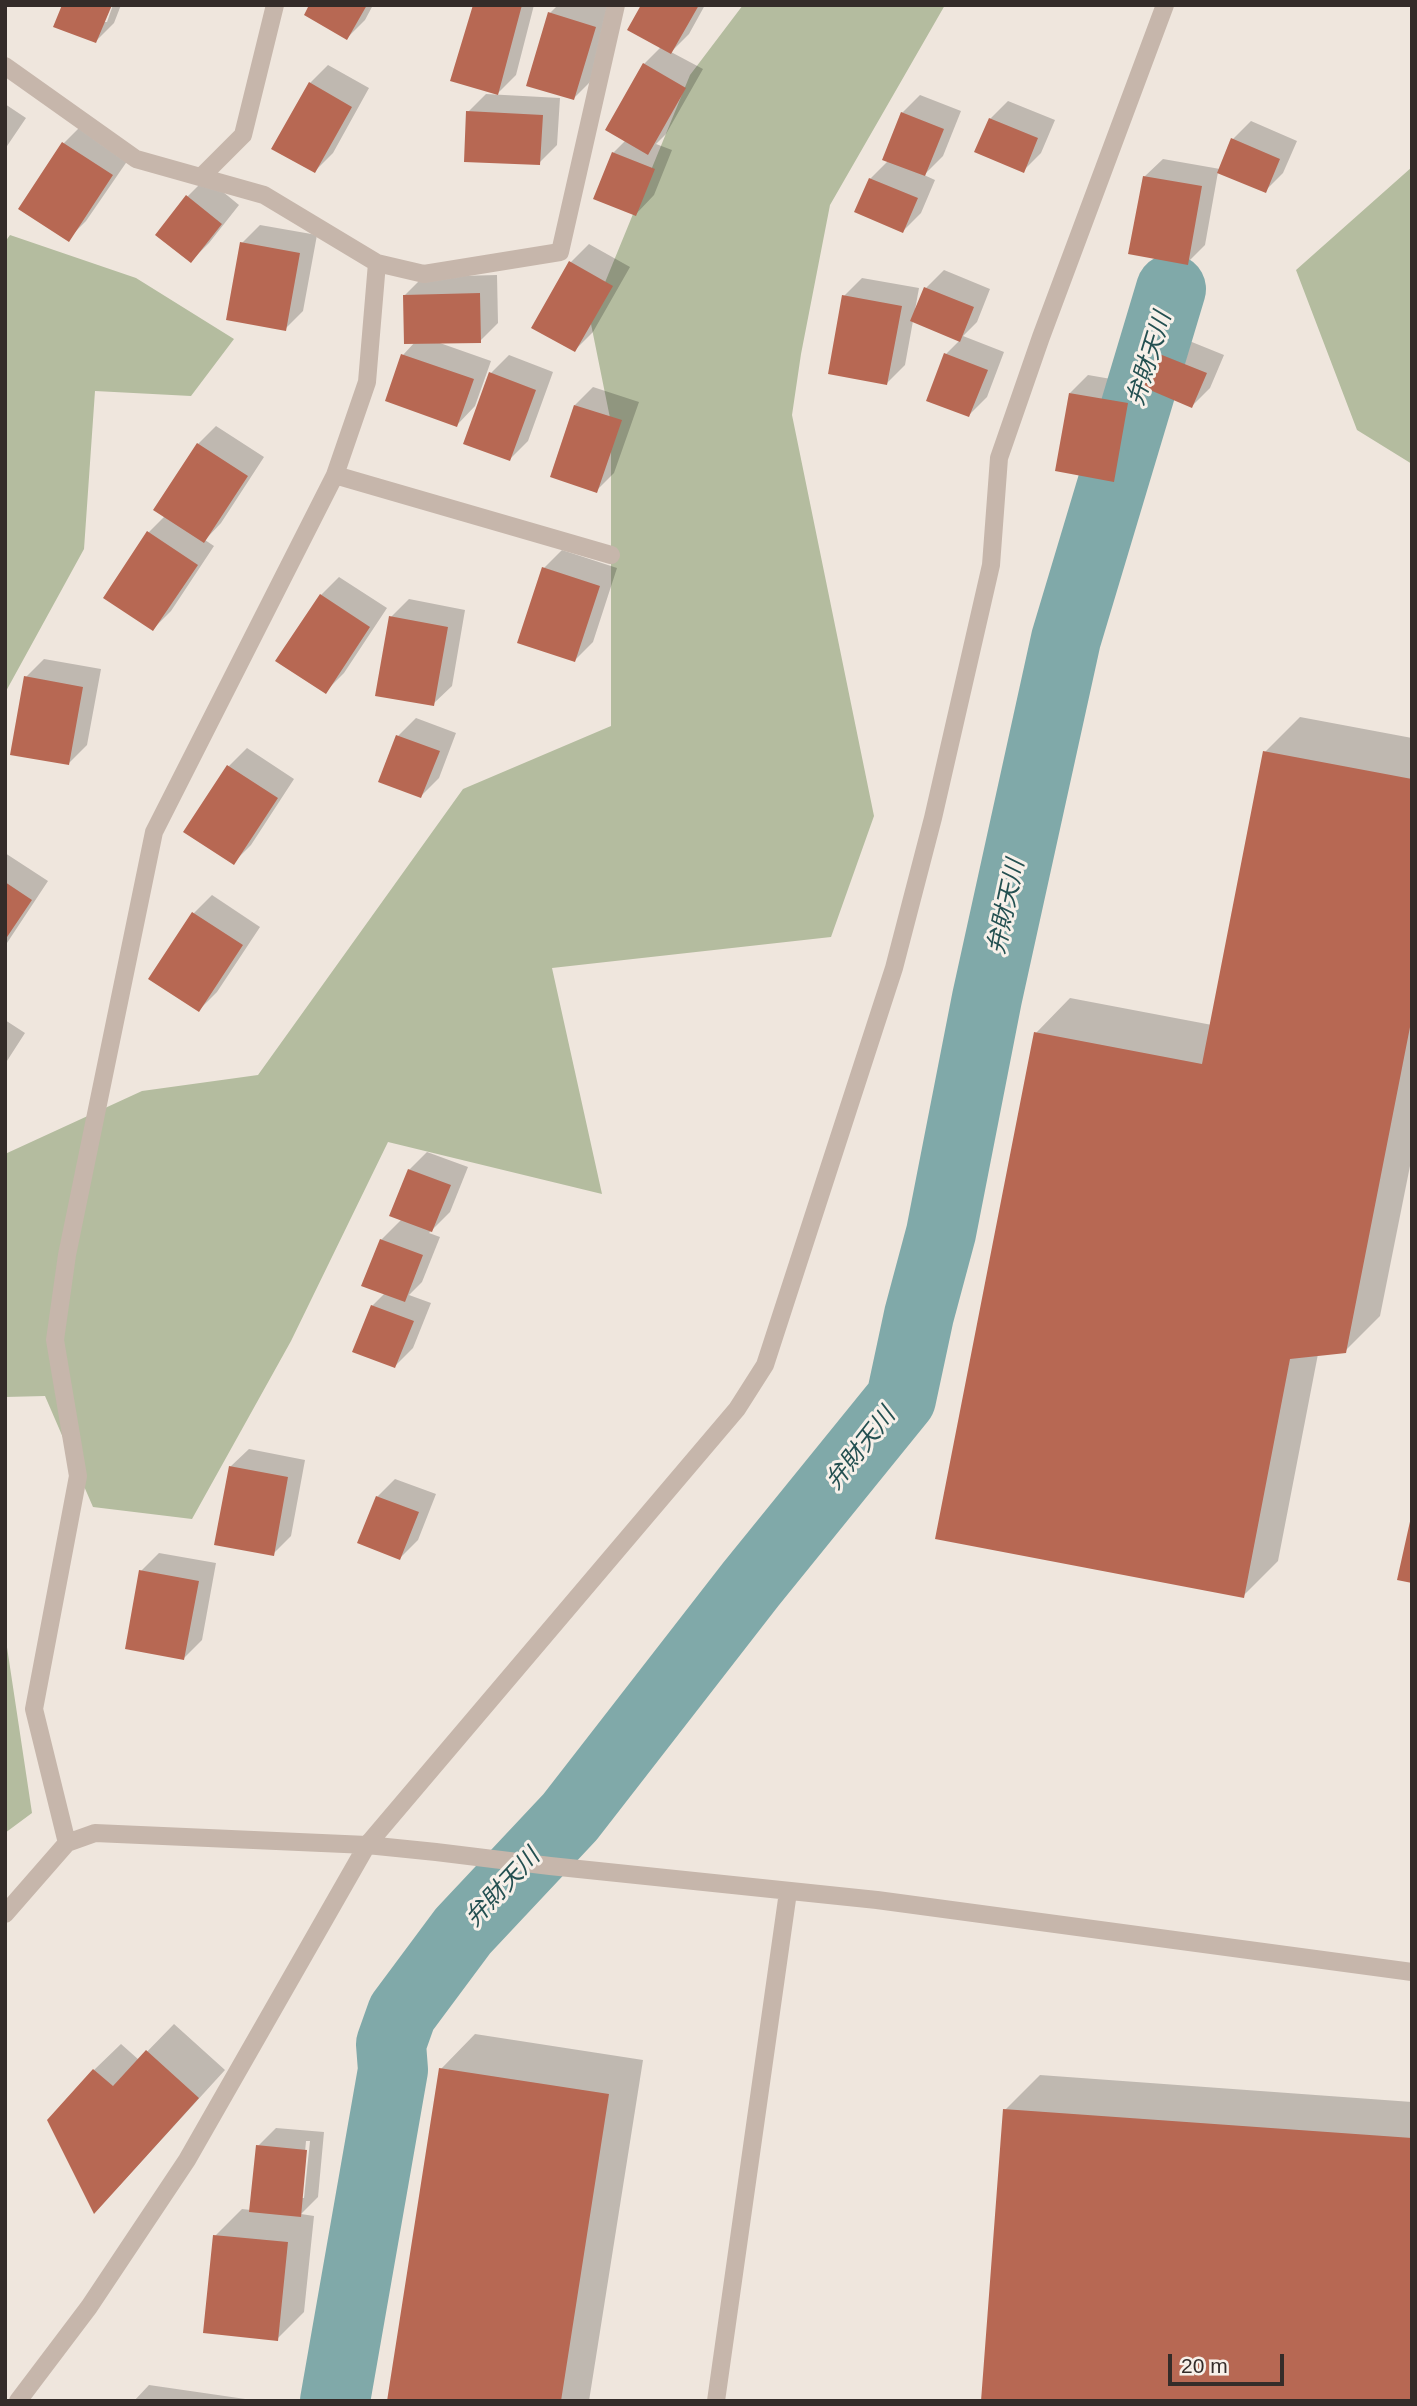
<!DOCTYPE html>
<meta charset="utf-8">
<style>
body{margin:0}
#map{position:relative;width:1417px;height:2406px;overflow:hidden;background:#efe6dd;font-family:Helvetica,sans-serif}
canvas{display:block}
.frame{position:absolute;inset:0;border:7px solid #342c29;pointer-events:none}
.scale{position:absolute;left:1168px;top:2354px;width:116px;height:32px;box-sizing:border-box;border:4px solid #342c29;border-top:0;padding-left:9px;font-size:21px;line-height:24px;white-space:nowrap;color:#342c29;-webkit-text-stroke:5px #f7f0e9;paint-order:stroke}
</style>
<div id="map">
<canvas width="1417" height="2406"></canvas>
<div class="frame"></div>
<div class="scale">20 m</div>
</div>
<script>
const context = document.querySelector('canvas').getContext('2d');
context.lineJoin = 'round';
function fillPath(path, color) {
  context.fillStyle = color;
  context.fill(path, 'evenodd');
}
function toPath(rows) {
  const path = new Path2D();
  for (const r of rows) {
    path.moveTo(r[0], r[1]);
    for (let i = 2; i < r.length; i += 2) path.lineTo(r[i], r[i + 1]);
  }
  return path;
}
function strokePath(path, color, width, dash) {
  context.strokeStyle = color;
  context.lineWidth = width;
  context.lineCap = dash ? 'butt' : 'round';
  context.setLineDash(dash || []);
  context.stroke(path);
}
function write(font, color, halo, rows, align = 'center') {
  context.font = font + ' Helvetica,"Noto Sans JP",sans-serif';
  context.lineWidth = 6;
  context.setLineDash([]);
  context.textBaseline = 'middle';
  context.strokeStyle = halo;
  context.fillStyle = color;
  for (const [text, x, y, turn = 0] of rows) {
    context.save();
    context.translate(x, y);
    context.rotate((+turn || 0) * Math.PI / 180);
    context.textAlign = isNaN(turn) ? turn : align;
    if (halo) context.strokeText(text, 0, 0);
    context.fillText(text, 0, 0);
    context.restore();
  }
}
const green = toPath([
 [743,5,945,5,830,205,801,354,792,415,874,816,831,937,552,968,602,1194,388,1142,291,1341,192,1519,93,1507,45,1396,5,1397,5,1154,142,1091,258,1075,463,789,611,726,611,423,590,319,690,75],
 [1412,167,1412,464,1357,430,1296,270],
 [10,235,136,278,234,339,191,396,95,391,84,549,5,693,5,242],
 [5,1634,32,1813,5,1833]
]);
const shadow = toPath([
 [113,5,121,5,114,23,96,41,103,22,107,22],
 [311,5,373,5,365,20,347,38],
 [475,5,534,5,516,75,498,93],
 [558,5,601,5,613,9,592,80,574,98,550,13],
 [643,5,705,5,689,34,671,52,703,69,666,134,656,144,672,150,654,195,636,214,613,153,626,140,644,64,661,47],
 [328,65,369,88,333,153,315,171,310,83],
 [486,94,560,98,557,145,539,163,468,112],
 [920,95,961,111,943,156,924,175,935,180,921,213,903,231,870,179,889,160,902,113],
 [1008,101,1055,120,1041,153,1023,171,990,119],
 [5,104,26,118,5,149],
 [1251,121,1297,141,1283,173,1265,191,1218,172,1205,245,1187,263,1144,177,1163,159,1220,169,1233,139],
 [82,125,130,157,86,221,68,239,64,143],
 [206,178,239,205,209,243,191,261,157,235,188,196],
 [260,225,317,235,303,311,285,329,242,243],
 [589,244,630,267,593,332,575,350,571,262],
 [944,270,990,289,977,322,963,336,1004,352,987,397,969,415,946,354,960,340,913,321,905,365,887,383,844,296,862,278,919,288,915,310,926,288],
 [497,275,498,323,480,341,437,342,491,361,475,406,457,425,403,355,415,342,405,295,423,277],
 [1177,336,1224,355,1210,388,1192,406,1145,386,1132,462,1114,480,1070,393,1088,375,1146,385,1159,354],
 [509,355,553,372,528,441,510,459,491,373],
 [593,387,639,402,614,473,596,491,575,405],
 [216,426,264,457,221,523,205,540,214,546,171,611,153,629,149,532,165,516,198,444],
 [562,550,617,568,593,642,575,660,544,568],
 [339,577,387,608,344,673,326,691,321,595],
 [409,599,465,610,452,686,433,704,391,617],
 [44,659,101,669,87,745,69,763,26,677],
 [1300,717,1412,738,1412,1156,1380,1316,1345,1351,1318,1354,1278,1561,1243,1596,1036,1033,1070,998,1212,1025,1265,752],
 [416,718,456,733,439,778,421,796,380,780,398,736],
 [247,748,294,779,251,845,233,863,186,832,229,766],
 [5,853,48,881,5,946],
 [212,895,260,927,217,992,199,1010,151,978,194,913],
 [5,1020,25,1033,5,1064],
 [427,1152,468,1167,450,1212,429,1233,440,1237,422,1282,409,1295,431,1303,413,1348,395,1366,372,1306,385,1293,381,1240,402,1219,409,1170],
 [249,1449,305,1460,291,1536,273,1554,230,1467],
 [395,1479,436,1494,418,1540,400,1558,377,1497],
 [159,1553,216,1563,202,1640,184,1658,141,1571],
 [174,2024,225,2070,120,2185,94,2070,121,2044,139,2060],
 [475,2034,643,2060,589,2401,389,2401,441,2069],
 [1040,2075,1412,2102,1412,2401,1005,2110],
 [276,2128,324,2132,318,2197,301,2214,314,2216,304,2312,277,2339,215,2236,242,2209,251,2210,258,2146],
 [306,2141,310,2141,304,2198,301,2198],
 [149,2385,259,2401,134,2401]
]);
const river = toPath([
 [335,2401,393,2070,391,2044,402,2013,463,1931,570,1817,751,1584,901,1399,919,1315,941,1233,987,998,1066,639,1171,289]
]);
const building = toPath([
 [62,5,112,5,96,43,53,27],
 [309,5,367,5,347,40,304,15],
 [473,5,522,5,498,95,450,81],
 [641,5,699,5,671,54,627,30],
 [548,12,596,27,574,100,526,86],
 [643,63,686,88,648,155,605,130],
 [309,82,352,107,315,173,271,149],
 [466,111,543,115,540,165,464,162],
 [901,112,944,129,925,176,882,160],
 [989,118,1038,138,1024,173,974,152],
 [1231,138,1280,159,1266,193,1217,173],
 [62,142,113,175,69,242,18,209],
 [612,152,655,169,636,216,593,199],
 [1143,176,1202,186,1188,265,1128,254],
 [869,178,918,198,903,233,854,212],
 [186,195,222,224,191,263,155,235],
 [240,242,300,253,286,331,226,320],
 [569,261,613,286,575,352,531,328],
 [924,287,974,307,960,342,910,321],
 [480,293,481,343,404,344,403,295],
 [842,295,902,306,887,385,828,374],
 [944,353,988,370,969,417,926,401],
 [1157,353,1207,373,1192,408,1143,387],
 [401,354,474,379,457,427,385,401],
 [489,372,536,390,510,461,463,444],
 [1069,393,1128,403,1114,482,1055,471],
 [574,405,622,420,597,493,550,477],
 [197,443,248,476,204,543,153,510],
 [147,531,198,565,153,631,103,598],
 [542,567,600,586,575,662,517,643],
 [320,594,370,627,326,694,275,661],
 [389,616,448,627,434,706,375,696],
 [24,676,83,687,69,765,10,755],
 [396,735,440,751,421,798,378,782],
 [1263,751,1412,779,1412,1017,1346,1353,1290,1359,1244,1598,935,1539,1034,1032,1202,1064],
 [227,765,278,798,234,865,183,832],
 [5,882,32,900,5,940],
 [192,912,243,945,199,1012,148,979],
 [408,1169,451,1185,432,1232,389,1216],
 [380,1239,423,1255,405,1302,361,1286],
 [371,1305,414,1321,395,1368,352,1352],
 [229,1466,288,1477,274,1556,214,1545],
 [376,1496,419,1512,400,1560,357,1543],
 [1411,1517,1412,1517,1412,1583,1397,1580],
 [139,1570,199,1581,184,1660,125,1649],
 [146,2050,199,2098,94,2214,47,2120,93,2069,113,2086],
 [439,2068,609,2094,561,2401,387,2401],
 [1003,2109,1412,2138,1412,2401,981,2401],
 [256,2145,307,2150,301,2217,249,2212],
 [213,2235,288,2242,278,2341,203,2333]
]);
const minor = toPath([
 [5,66,136,159,264,195,377,263,424,274,560,252,616,5],
 [201,177,243,135,275,5],
 [335,475,611,555],
 [67,1843,34,1709,78,1476,55,1340,67,1255,154,832,335,475,367,382,377,263],
 [5,1914,67,1843,95,1833,367,1845,436,1852,550,1866,877,1900,1412,1972],
 [18,2401,89,2307,187,2160,367,1845,737,1409,765,1365,894,968,933,818,991,565,999,458,1041,337,1165,5],
 [716,2401,788,1892]
]);
const waterNames = [
 ["弁財天川",1150,359,-73],
 ["弁財天川",1007,907,-78],
 ["弁財天川",861,1449,-52],
 ["弁財天川",503,1888,-47]
];
fillPath(green, '#b4bc9f');
fillPath(shadow, '#0003');
strokePath(river, '#80a9a9', 70);
fillPath(building, '#b76853');
strokePath(minor, '#c6b6ab', 18);
write('italic 24px', '#245051', '#f7f0e9', waterNames);
</script>
